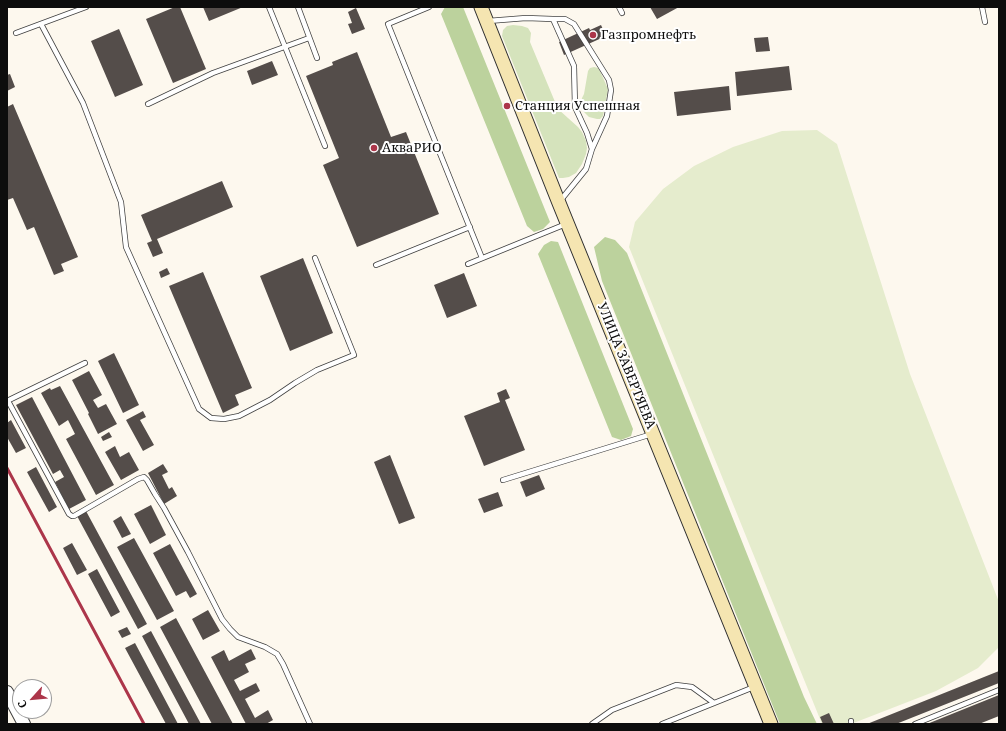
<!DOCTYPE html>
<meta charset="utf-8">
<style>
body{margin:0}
#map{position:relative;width:1006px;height:731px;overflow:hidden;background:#fdf8ee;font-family:"Noto Serif",serif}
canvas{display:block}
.frame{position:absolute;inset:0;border:8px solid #0d0d0d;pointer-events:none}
.north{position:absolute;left:12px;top:679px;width:40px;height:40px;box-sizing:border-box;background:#fff;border:1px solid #9e9e9e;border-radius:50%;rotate:243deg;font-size:11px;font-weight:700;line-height:16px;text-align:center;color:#0d0d0d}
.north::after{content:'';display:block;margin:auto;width:14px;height:18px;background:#ac364a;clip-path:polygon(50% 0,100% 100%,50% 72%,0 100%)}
</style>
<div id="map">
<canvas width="1006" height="731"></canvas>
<div class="frame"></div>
<div class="north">С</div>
</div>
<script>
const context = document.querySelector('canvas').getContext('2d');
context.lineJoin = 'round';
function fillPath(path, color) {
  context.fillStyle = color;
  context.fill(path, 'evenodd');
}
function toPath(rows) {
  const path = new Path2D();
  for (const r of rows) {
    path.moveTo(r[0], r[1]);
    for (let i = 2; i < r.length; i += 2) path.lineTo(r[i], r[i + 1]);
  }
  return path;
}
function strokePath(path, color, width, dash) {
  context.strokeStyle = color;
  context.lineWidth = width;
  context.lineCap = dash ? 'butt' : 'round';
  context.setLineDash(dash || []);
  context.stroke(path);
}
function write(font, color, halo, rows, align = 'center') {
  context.font = font + ' "Noto Serif",serif';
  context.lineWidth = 4;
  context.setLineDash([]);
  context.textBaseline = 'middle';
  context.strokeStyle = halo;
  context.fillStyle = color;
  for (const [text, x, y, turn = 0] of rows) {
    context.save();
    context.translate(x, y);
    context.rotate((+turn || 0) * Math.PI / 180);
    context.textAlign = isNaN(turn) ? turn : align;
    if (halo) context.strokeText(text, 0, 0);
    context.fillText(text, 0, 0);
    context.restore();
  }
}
const green = toPath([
 [513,25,522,26,528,28,531,33,530,42,558,109,578,127,582,132,586,141,587,148,586,154,582,164,576,173,569,177,563,178,559,178,502,36,503,30,507,26],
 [594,67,598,68,600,71,608,89,603,116,600,119,597,119,589,117,584,112,581,105,582,98,584,94,588,71,590,68]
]);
const forest = toPath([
 [445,7,463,7,550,222,543,229,534,232,527,226,441,14],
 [605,237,615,240,627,253,804,697,817,724,780,724,602,281,594,247],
 [551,241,558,242,633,429,631,436,621,440,612,437,538,254,544,245]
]);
const pitch = toPath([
 [817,130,837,144,910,374,999,602,999,647,978,668,936,691,851,724,822,724,629,247,635,222,663,189,694,166,733,147,782,131]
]);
const building = toPath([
 [175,7,180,7,206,69,173,83,146,19],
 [203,7,243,7,209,21],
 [650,7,679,7,657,19],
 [356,8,365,29,352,34,348,24,352,23,348,12],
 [601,25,606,36,564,55,559,42,589,28,590,30],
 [119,29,143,85,115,97,91,41],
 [768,37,770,51,756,52,754,38],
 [357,52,391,137,406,132,439,214,357,247,323,165,339,158,306,76,333,65,332,62],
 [272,61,278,75,252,85,247,71],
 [789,66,792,90,737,96,735,72],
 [10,74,15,87,7,91,7,75],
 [729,86,731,110,677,116,674,92],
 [13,104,78,257,61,264,64,271,54,275,34,227,27,230,13,198,7,200,7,186,8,186,7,184,7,107],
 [222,181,233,207,157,239,163,253,153,257,147,243,152,241,141,215],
 [303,258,333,333,290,351,260,276],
 [167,268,170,274,161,278,159,272],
 [203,272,252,388,235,395,239,405,223,413,169,286],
 [464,273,477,306,447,318,434,285],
 [114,353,139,405,123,413,98,361],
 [89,371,102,395,93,400,98,408,106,404,117,424,98,434,88,414,89,413,72,380],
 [60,386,114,485,96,495,66,439,75,434,68,420,59,426,41,393,50,388,51,390],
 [506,389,510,398,505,400,525,450,484,466,464,416,500,402,497,393],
 [32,397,86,500,69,509,55,482,64,477,60,470,53,474,16,405],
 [143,411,146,417,140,420,154,445,143,451,126,420],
 [11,420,26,448,16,453,7,437,7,423],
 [109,432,112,437,103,441,101,437],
 [115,446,120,457,129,452,139,470,121,480,105,452],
 [390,455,415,518,399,524,374,462],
 [163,464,168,472,162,475,169,489,172,487,177,496,164,504,148,473],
 [36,467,57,507,49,512,27,472],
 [539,475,545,489,526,497,520,482],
 [498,492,503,506,484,513,478,499],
 [151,505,166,535,150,544,134,514],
 [86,511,147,624,138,629,77,516],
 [121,516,131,534,122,538,113,521],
 [134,538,174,611,157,620,117,547],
 [72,543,87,570,77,575,63,548],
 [170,544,197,594,190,598,186,591,176,596,153,553],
 [97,569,120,612,111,617,88,574],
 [208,610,220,631,203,640,192,619],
 [176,618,233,724,212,724,160,627],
 [127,627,131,634,122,638,118,631],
 [151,631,201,724,189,724,142,636],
 [135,643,178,724,166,724,125,648],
 [251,649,256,659,245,664,249,672,234,680,240,691,256,683,260,691,245,699,255,718,268,710,273,720,266,724,246,724,211,657,224,650,229,661],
 [999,671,999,683,896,724,867,724],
 [999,695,999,716,979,724,927,724],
 [829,713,834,724,823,724,820,717]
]);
const service = toPath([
 [269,7,325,146],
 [298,7,317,58],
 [429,7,388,24,482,258],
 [619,7,622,13],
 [982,7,985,22],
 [553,19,565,19,574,24,609,80,611,90,607,116,592,149],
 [488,21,526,18,553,19,574,66,575,107,587,133,592,149,586,169,560,201],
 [41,24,83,103,121,202,126,247,199,409,211,418,224,419,239,416,270,400,295,383,317,370,354,355,315,258],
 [16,33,86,7],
 [148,104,213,73,309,38],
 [468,264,566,224],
 [376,265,470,227],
 [7,401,85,363],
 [8,401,69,514,72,516,74,516,138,479,144,477,147,480,155,494,164,508,188,552,222,619,230,629,238,637,265,647,277,654,283,664,310,724],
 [503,480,652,434],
 [592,724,612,710,676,685,692,687,714,703],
 [662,724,754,687],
 [851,724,851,721],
 [915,724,999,690]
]);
const tertiary = toPath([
 [7,692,24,724]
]);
const secondary = toPath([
 [481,7,559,203,771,724]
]);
const rail = toPath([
 [7,468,144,724]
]);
const markers = [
 [593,35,4,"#ac364a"],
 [507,106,4,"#ac364a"],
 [374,148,4,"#ac364a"]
];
const poiNames = [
 ["Газпромнефть",601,35],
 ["Станция Успешная",515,106],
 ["АкваРИО",382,148]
];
const streetNames = [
 ["УЛИЦА ЗАВЕРТЯЕВА",626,366,68]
];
fillPath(green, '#d5e3bc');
fillPath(forest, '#bcd29d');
fillPath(pitch, '#e5eccd');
fillPath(building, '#544d4a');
strokePath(service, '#404040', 6);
strokePath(tertiary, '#404040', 14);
strokePath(secondary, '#2f2f2f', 15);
strokePath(service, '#fff', 4.5);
strokePath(tertiary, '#fff', 12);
strokePath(secondary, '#f5e5b1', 13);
strokePath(rail, '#ac364a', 3);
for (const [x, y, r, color] of markers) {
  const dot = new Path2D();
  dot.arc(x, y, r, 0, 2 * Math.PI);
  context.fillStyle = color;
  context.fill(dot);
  strokePath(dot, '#fff', 1.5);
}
write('13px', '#0d0d0d', '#fff', poiNames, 'left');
write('13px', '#0d0d0d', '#fff', streetNames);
</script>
